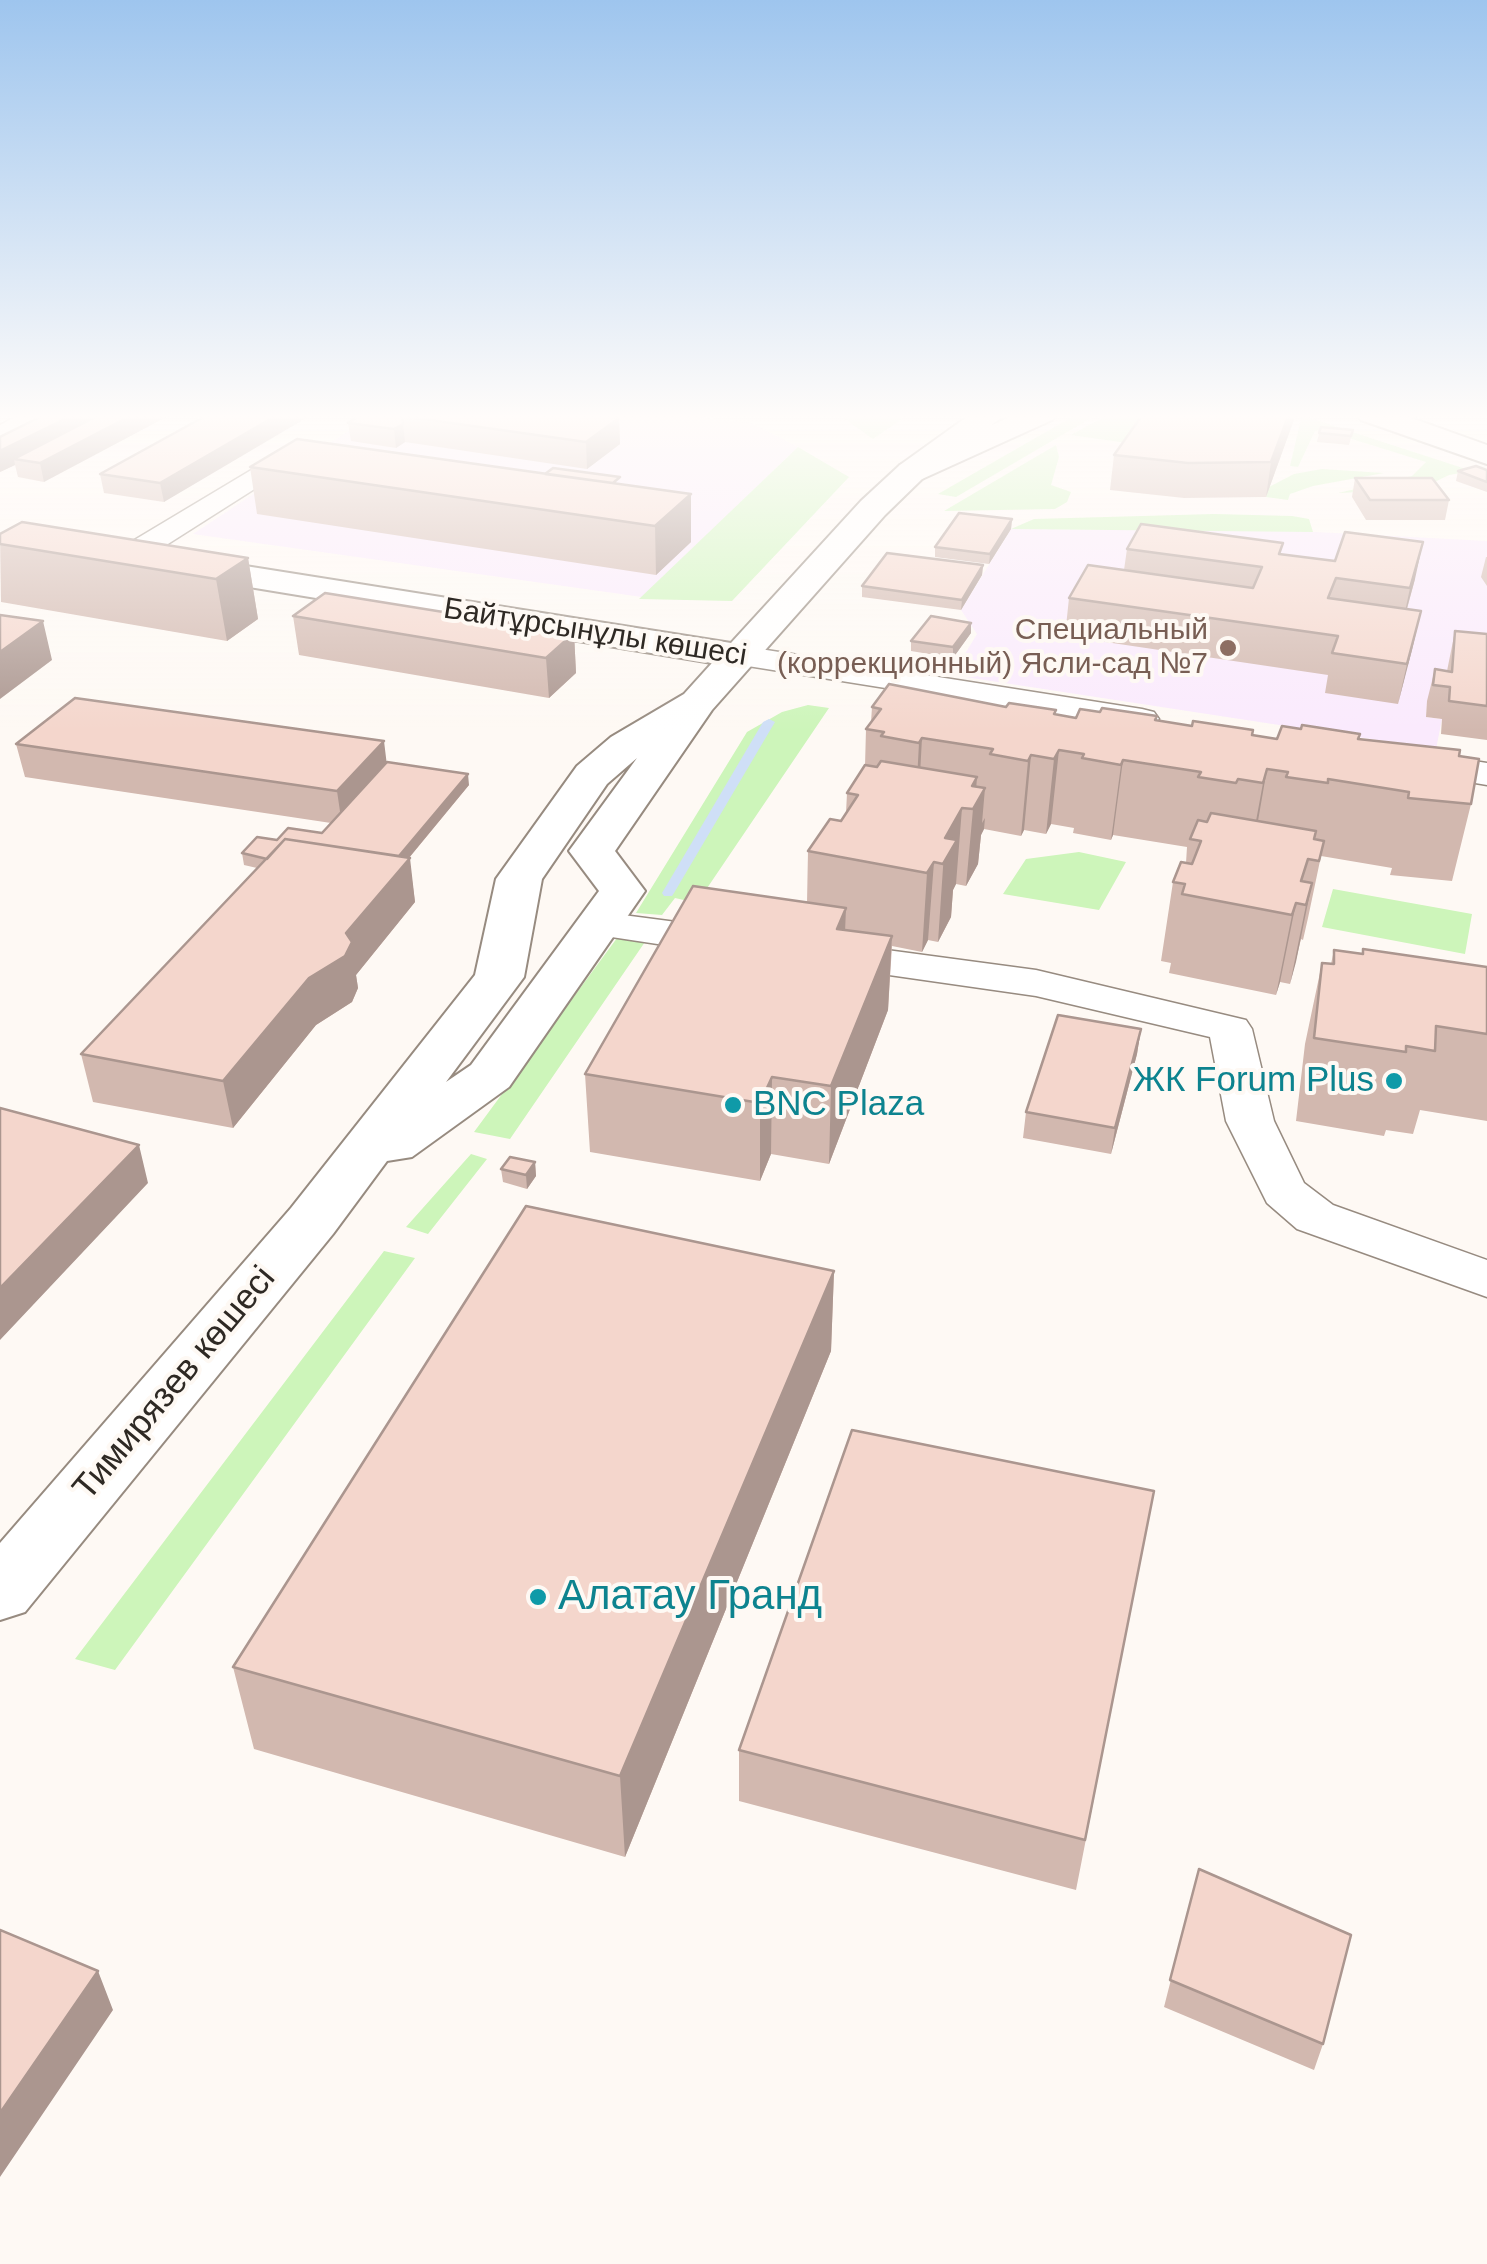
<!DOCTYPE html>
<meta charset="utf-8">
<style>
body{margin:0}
canvas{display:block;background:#fef9f4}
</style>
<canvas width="1487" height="2264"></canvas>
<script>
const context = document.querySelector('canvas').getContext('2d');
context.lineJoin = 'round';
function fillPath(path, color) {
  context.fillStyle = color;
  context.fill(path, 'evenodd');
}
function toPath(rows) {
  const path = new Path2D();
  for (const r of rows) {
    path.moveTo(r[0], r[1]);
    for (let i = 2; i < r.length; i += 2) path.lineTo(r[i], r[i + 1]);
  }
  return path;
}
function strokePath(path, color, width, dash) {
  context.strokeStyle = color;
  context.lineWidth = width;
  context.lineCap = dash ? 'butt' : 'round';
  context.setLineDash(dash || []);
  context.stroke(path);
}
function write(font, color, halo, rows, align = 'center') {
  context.font = font + ' Arial,sans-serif';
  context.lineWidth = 8;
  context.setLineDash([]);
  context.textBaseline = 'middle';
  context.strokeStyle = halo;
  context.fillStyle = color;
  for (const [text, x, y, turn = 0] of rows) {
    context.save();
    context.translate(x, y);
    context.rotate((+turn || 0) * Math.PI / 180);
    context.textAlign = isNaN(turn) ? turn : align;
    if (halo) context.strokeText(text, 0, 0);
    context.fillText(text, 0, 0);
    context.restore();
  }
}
const education = toPath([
 [374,414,671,414,751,423,798,447,642,597,193,534],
 [1011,529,1277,530,1487,541,1487,666,1444,703,1427,702,1426,717,1442,719,1436,749,952,675,977,634,961,610]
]);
const green = toPath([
 [838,414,897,414,902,419,873,439],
 [1077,414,1098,414,956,497,938,494],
 [1109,414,1151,414,1127,443,1071,435],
 [1302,415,1343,429,1472,471,1449,475,1420,489,1338,493,1412,476,1426,462,1323,430,1315,431,1298,467,1290,466],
 [1056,445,1059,457,1051,485,1071,492,1067,502,1055,509,944,511],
 [798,447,849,477,732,601,639,599],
 [1322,469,1384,473,1313,486,1290,494,1288,500,1266,497,1269,487,1294,474],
 [1214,514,1292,516,1309,519,1313,532,1011,529,1034,519],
 [808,705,829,708,697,903,675,898,662,915,636,913,747,732,782,712],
 [1079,852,1126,862,1099,910,1003,894,1026,859],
 [1333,889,1472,914,1465,954,1322,927],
 [620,934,647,939,510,1139,474,1132],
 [471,1154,487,1159,428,1234,406,1227],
 [384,1251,415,1258,115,1670,75,1659]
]);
const stream = toPath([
 [769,719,775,722,674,893,672,896,664,896,662,893,763,722,769,719]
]);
const minor = toPath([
 [21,414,55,414,0,443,0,425,21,414],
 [288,448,301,456,297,462,138,563,127,566,116,563,112,557,116,551,288,448],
 [741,646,1142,709,1154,712,1159,719,1154,726,1142,729,729,663,725,656,729,649,741,646],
 [1411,751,1487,763,1487,785,1398,770,1393,762,1398,754,1411,751],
 [600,912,730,929,745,933,751,942,745,951,730,955,585,933,579,924,585,915,600,912],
 [827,942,1036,970,1246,1020,1252,1029,1274,1121,1304,1183,1333,1205,1487,1260,1487,1297,1297,1229,1267,1203,1226,1121,1210,1037,1036,996,812,964,806,955,812,946,827,942]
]);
const tertiary = toPath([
 [971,414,1006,414,922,479,885,515,712,710,615,851,645,891,509,1087,412,1157,387,1161,333,1234,25,1612,0,1620,0,1543,291,1208,475,975,496,879,577,766,611,737,684,694,712,663,176,575,164,572,159,565,164,558,176,555,731,643,861,501,900,465,971,414],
 [637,758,569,851,599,891,471,1065,446,1082,524,977,542,879,607,784,637,758]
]);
const secondary = toPath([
 [1017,414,1057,414,1052,420,922,479,900,479,895,472,900,465,1017,414],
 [1356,414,1400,414,1487,445,1487,464,1361,420,1356,414]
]);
const wall = toPath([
 [46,414,44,482,18,477,15,465,0,472],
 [209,414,164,502,104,493,100,474],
 [363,414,619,418,620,444,587,469,405,442,396,448,351,441,348,423],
 [1296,414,1266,497,1184,498,1110,490,1114,455],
 [1353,430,1349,445,1317,442,1319,433],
 [250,467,620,484,691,494,691,542,656,575,257,514],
 [1487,470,1487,492,1456,481,1458,471],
 [1355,478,1449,500,1445,520,1366,520,1352,497],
 [1012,519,1011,529,989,564,935,557,935,547],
 [0,534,248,558,258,619,227,641,1,602],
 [1127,549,1281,554,1415,579,1407,609,1421,611,1398,704,1325,693,1328,675,1065,636,1069,598,1124,570],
 [1486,557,1487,557,1487,586,1481,577],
 [983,565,982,575,961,610,862,597,862,586],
 [293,616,574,633,576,673,549,698,299,655],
 [971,623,971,633,953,658,911,651,911,641],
 [1455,631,1487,634,1487,740,1441,734,1442,719,1426,717,1427,701,1435,669,1447,671],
 [872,707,1006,707,1056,710,1056,715,1076,718,1100,712,1157,716,1157,721,1277,739,1359,739,1459,756,1471,804,1452,881,1390,875,1392,868,1321,856,1308,918,1303,940,1301,939,1290,984,1280,982,1276,995,1169,973,1171,963,1161,961,1173,882,1186,863,1187,847,1113,835,1111,840,1073,833,1074,828,1051,824,1046,834,1024,830,1021,836,984,829,981,835,978,864,966,886,956,884,953,890,951,917,938,942,928,940,922,952,892,946,888,1010,829,1164,771,1154,760,1181,590,1152,585,1074,807,903,808,851,841,821,846,813,847,793,865,766,866,729,871,722],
 [16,744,387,762,469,785,409,858,415,902,356,975,358,988,352,1002,316,1025,233,1128,93,1102,81,1054,257,868,244,865,242,853,322,833,331,823,25,777],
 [1334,950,1487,967,1487,1121,1420,1110,1413,1134,1386,1130,1384,1136,1296,1121,1305,1044,1322,963,1331,964],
 [1141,1029,1137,1054,1111,1154,1023,1138,1026,1112],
 [535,1162,536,1176,527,1189,503,1182,501,1169],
 [834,1271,831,1351,625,1857,254,1749,233,1667],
 [1154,1491,1076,1890,739,1801,739,1750],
 [1199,1869,1323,2044,1314,2070,1164,2007]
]);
const shadedWall = toPath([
 [75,414,114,414,14,459,15,465,0,472,0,451],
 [134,414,172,414,44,482,40,463],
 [279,414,313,414,164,502,160,483],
 [1289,414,1296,414,1266,497,1271,462],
 [619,418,620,444,587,469,586,442],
 [403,424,405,442,396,448,394,429],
 [691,494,691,542,656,575,655,526],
 [1012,519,1011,529,989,564,990,554],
 [1423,542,1415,579,1402,626,1410,588],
 [248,558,258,619,227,641,216,579],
 [983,565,982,575,961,610,962,600],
 [1421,611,1412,650,1398,704,1407,664],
 [43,621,52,660,0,699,0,652],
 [971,623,971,633,953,658,953,647],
 [574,633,576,673,549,698,546,658],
 [922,738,918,812,915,817,919,743],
 [384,741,388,774,342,825,337,791],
 [1059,750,1051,824,1046,834,1054,759],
 [1031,755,1024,830,1021,836,1028,761],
 [1123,760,1113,835,1111,840,1121,765],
 [1267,769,1254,844,1249,859,1263,783],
 [468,774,469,785,384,888,410,858,415,902,356,975,358,988,352,1002,316,1025,233,1128,223,1081,346,933,376,884],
 [977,777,975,805,985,788,982,823,985,818,984,829,981,835,978,864,966,886,973,809,972,786],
 [962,808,956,884,953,890,951,917,938,942,945,838],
 [934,862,928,940,922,952,927,873],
 [1312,883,1296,962,1290,984,1306,905],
 [1296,903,1280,982,1276,995,1292,915],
 [846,908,843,981,837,929],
 [892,936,888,1010,829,1164,831,1086],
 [1141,1029,1137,1054,1111,1154,1115,1128],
 [772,1077,771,1154,760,1181,760,1103],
 [139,1145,148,1183,0,1340,0,1288],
 [535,1162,536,1176,527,1189,526,1175],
 [834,1271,831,1351,625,1857,620,1776],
 [98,1971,113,2010,0,2177,0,2113]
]);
const building = toPath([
 [46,414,75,414,0,451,0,437,46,414],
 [101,414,134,414,40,463,14,459,101,414],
 [209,414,279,414,160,483,100,474,209,414],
 [363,414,405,414,402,416,403,424,394,429,348,423,363,414],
 [405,414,592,414,619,418,586,442,402,416,405,414],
 [1143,414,1289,414,1271,462,1188,463,1114,455,1143,414],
 [1321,427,1353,430,1351,436,1319,433,1321,427],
 [297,439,691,494,655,526,250,467,297,439],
 [1476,466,1487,470,1487,482,1458,471,1476,466],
 [553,468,620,477,613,483,545,474,553,468],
 [1355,478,1432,478,1449,500,1370,500,1355,478],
 [959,513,1012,519,990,554,935,547,959,513],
 [22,522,248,558,216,579,0,544,0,534,22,522],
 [1141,524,1283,543,1279,554,1335,561,1345,532,1423,542,1410,588,1336,578,1328,598,1421,611,1407,664,1332,653,1338,636,1069,598,1088,565,1253,588,1262,567,1127,549,1141,524],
 [887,553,983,565,962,600,862,586,887,553],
 [325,593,574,633,546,658,293,616,325,593],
 [0,615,43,621,0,652,0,615],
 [931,616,971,623,953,647,911,641,931,616],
 [1455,631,1487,634,1487,706,1449,701,1450,687,1433,685,1435,669,1452,672,1455,631],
 [889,684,1006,707,1009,703,1056,710,1054,714,1076,718,1080,709,1100,712,1102,708,1157,716,1155,720,1192,726,1193,721,1253,730,1252,735,1277,739,1282,726,1301,729,1302,725,1360,734,1358,739,1460,750,1459,756,1479,759,1471,804,1408,798,1409,792,1328,779,1328,783,1286,777,1288,772,1267,769,1263,783,1238,779,1236,783,1198,777,1201,772,1123,760,1121,765,1082,758,1084,754,1059,750,1054,759,1031,755,1028,761,990,754,993,749,922,738,919,743,881,736,884,732,866,729,881,709,872,707,889,684],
 [75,698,384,741,337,791,16,744,75,698],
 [881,761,977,777,972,786,985,788,973,809,962,808,945,838,957,840,943,864,934,862,927,873,808,851,830,819,841,821,858,795,847,793,865,765,877,767,881,761],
 [387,762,468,774,399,856,285,839,267,859,242,853,257,837,277,840,288,828,322,833,387,762],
 [1211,813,1316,831,1314,839,1324,841,1319,861,1308,859,1301,881,1312,883,1306,905,1296,903,1292,915,1182,894,1185,884,1173,882,1181,862,1192,864,1201,841,1190,839,1198,820,1207,822,1211,813],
 [285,839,410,858,346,933,352,942,345,956,309,978,223,1081,81,1054,285,839],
 [693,886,846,908,837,929,892,936,831,1086,772,1077,760,1103,585,1074,693,886],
 [1363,949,1487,967,1487,1034,1436,1026,1435,1051,1406,1046,1406,1052,1314,1038,1322,963,1334,964,1334,950,1363,954,1363,949],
 [1058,1015,1141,1029,1115,1128,1026,1112,1058,1015],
 [0,1108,139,1145,0,1288,0,1108],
 [510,1157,535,1162,526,1175,501,1169,510,1157],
 [526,1206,834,1271,620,1776,233,1667,526,1206],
 [852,1430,1154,1491,1085,1840,739,1750,852,1430],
 [1199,1869,1351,1935,1323,2044,1170,1980,1199,1869],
 [0,1930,98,1971,0,2113,0,1930]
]);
const markers = [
 [1228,648,10,"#8d6e63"],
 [1394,1081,10,"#0f9aa8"],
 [733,1105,10,"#0f9aa8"],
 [538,1597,10,"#0f9aa8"]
];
const farEducationnames = [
 ["Специальный",1208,631],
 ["(коррекционный) Ясли-сад №7",1208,665]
];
const farStreetnames = [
 ["Байтұрсынұлы көшесі",595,633,9]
];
const cultureNames = [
 ["ЖК Forum Plus",1374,1081],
 ["BNC Plaza",753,1105,"left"]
];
const streetNames = [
 ["Тимирязев көшесі",175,1384,-50]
];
const nearCulturenames = [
 ["Алатау Гранд",558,1597]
];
fillPath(education, '#faeafd');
fillPath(green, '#cdf5ba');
fillPath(stream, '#cfdff7');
strokePath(minor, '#978b80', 3);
strokePath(tertiary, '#978b80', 4);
strokePath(secondary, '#978b80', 4);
fillPath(minor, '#fff');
fillPath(tertiary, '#fff');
fillPath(secondary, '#fff');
fillPath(wall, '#d2b8af');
fillPath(shadedWall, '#ab968f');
fillPath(building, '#f4d6cc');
strokePath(building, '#ab968f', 2.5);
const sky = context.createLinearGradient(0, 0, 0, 731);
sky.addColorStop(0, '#9ec5ee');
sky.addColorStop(0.57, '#fffcfa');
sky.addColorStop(1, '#fffcfa00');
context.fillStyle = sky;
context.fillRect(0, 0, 1487, 731);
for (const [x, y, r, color] of markers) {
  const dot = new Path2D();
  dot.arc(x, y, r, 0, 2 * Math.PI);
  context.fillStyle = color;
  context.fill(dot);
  strokePath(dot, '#fef9f4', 4);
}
write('30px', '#785e54', '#fef9f4', farEducationnames, 'right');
write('30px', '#2e2924', '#fef9f4', farStreetnames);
write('35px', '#0d838f', '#fef9f4', cultureNames, 'right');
write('35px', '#2e2924', '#fef9f4', streetNames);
write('42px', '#0d838f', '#fef9f4', nearCulturenames, 'left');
</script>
